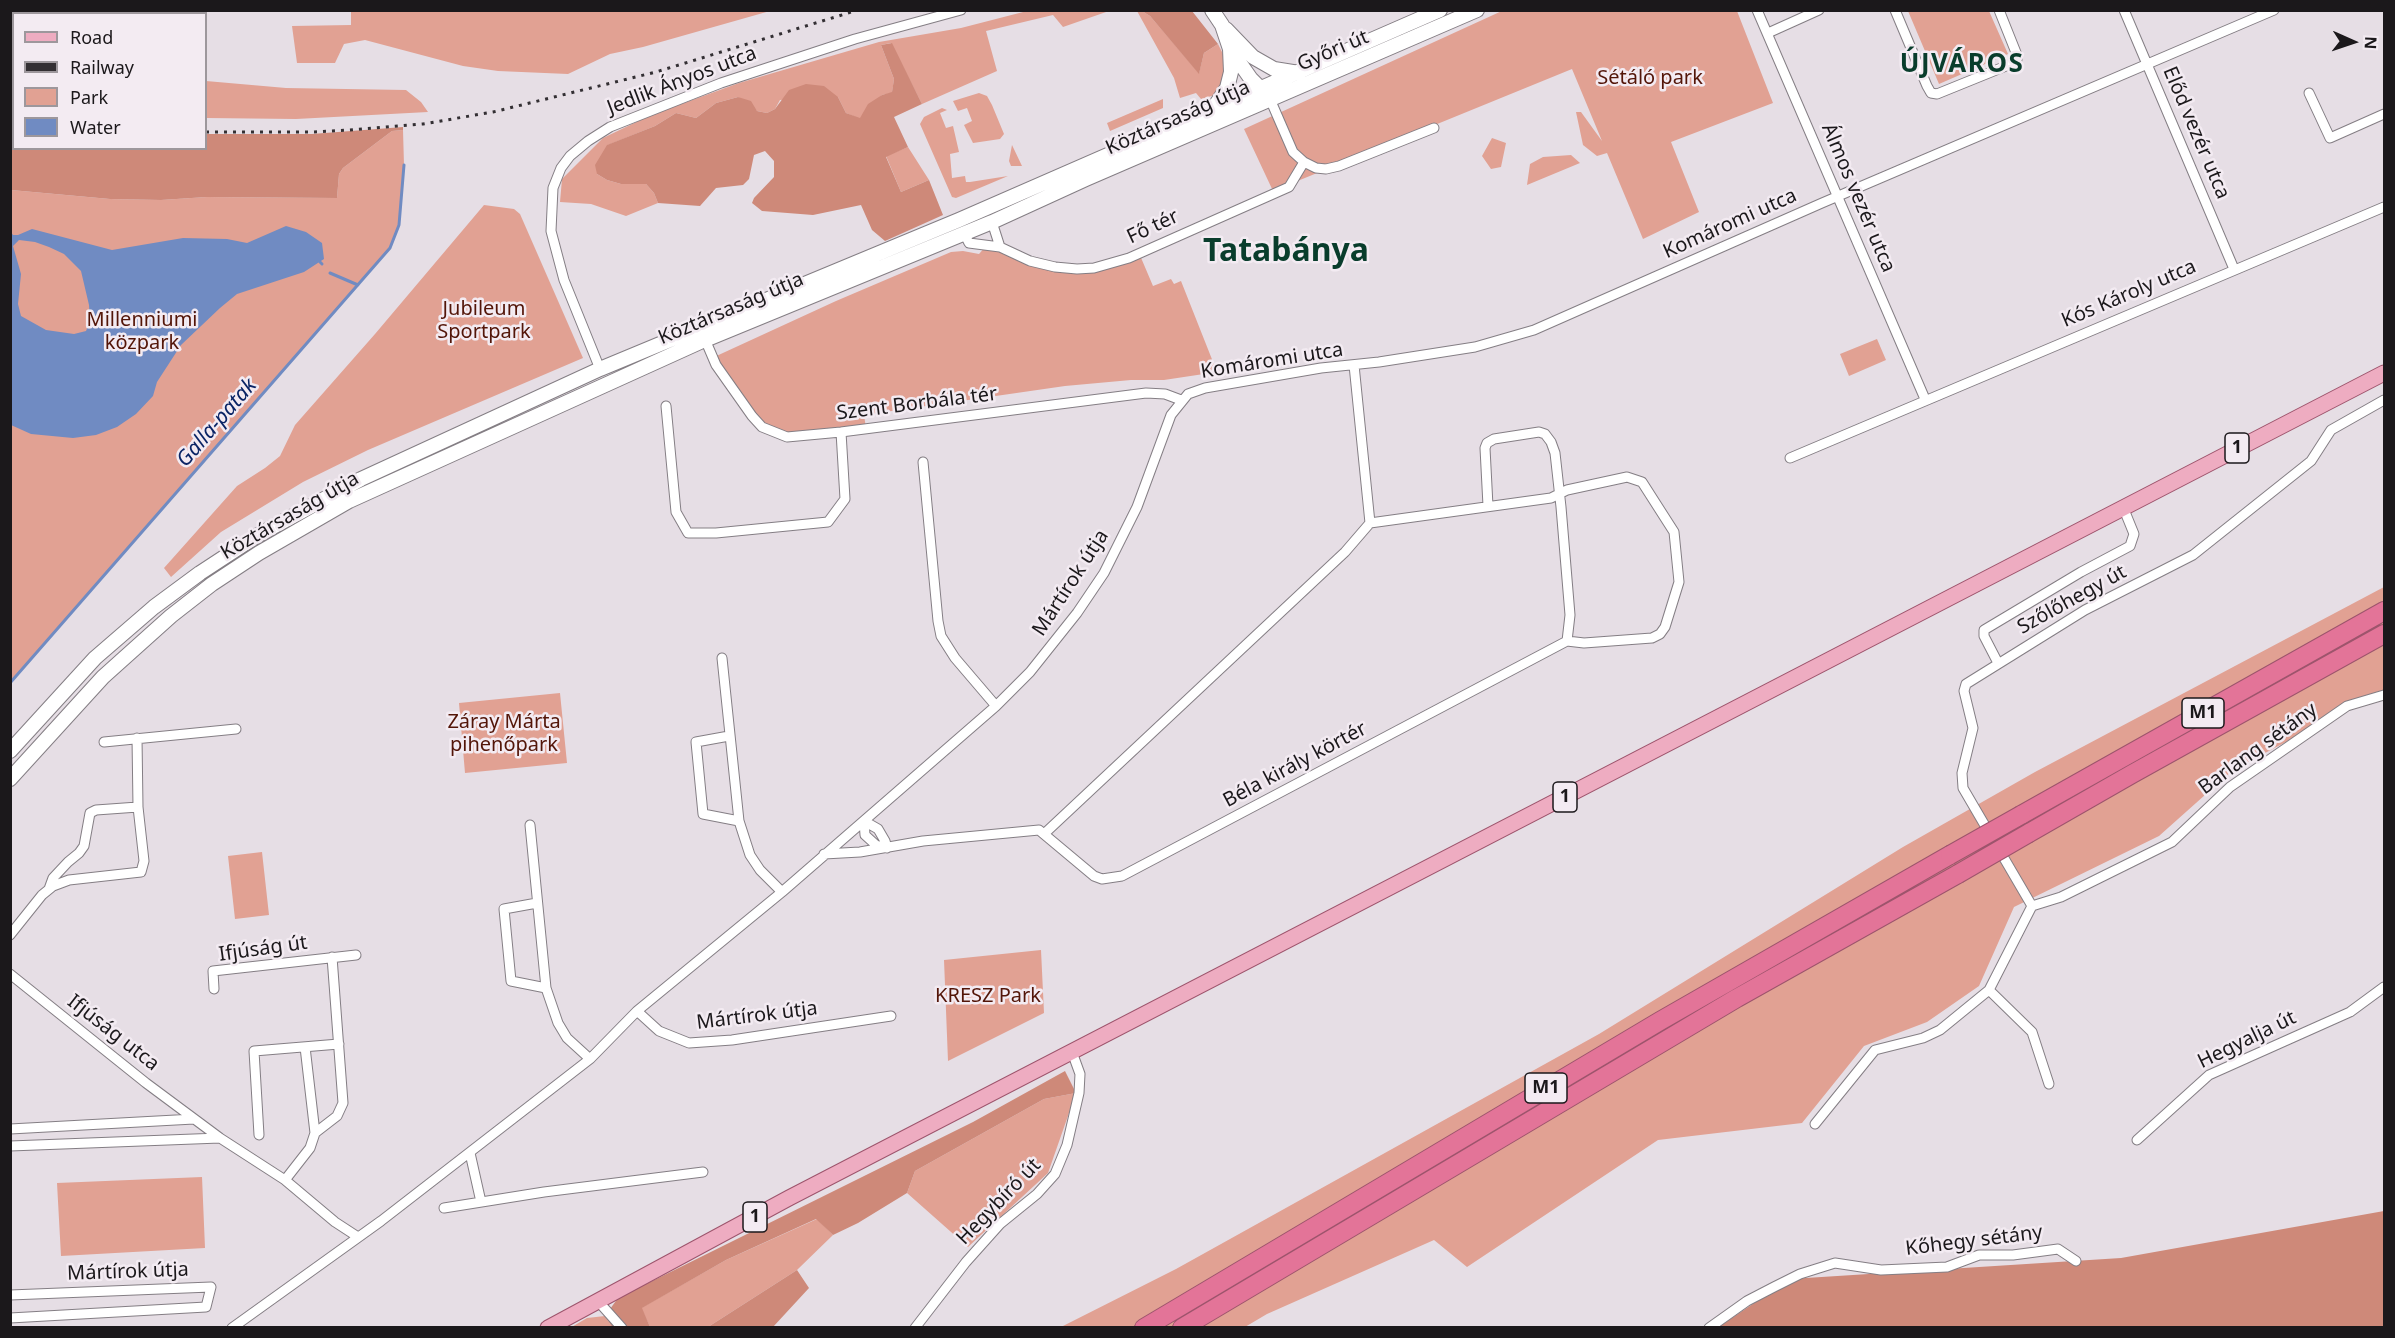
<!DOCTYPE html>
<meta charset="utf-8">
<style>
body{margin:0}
#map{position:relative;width:2395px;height:1338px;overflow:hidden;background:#e6dee5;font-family:"Noto Sans",sans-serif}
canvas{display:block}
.frame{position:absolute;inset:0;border:12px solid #1b181b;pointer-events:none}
.legend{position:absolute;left:12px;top:12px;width:195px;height:138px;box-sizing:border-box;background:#f3ebf2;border:2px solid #9d979c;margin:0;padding:8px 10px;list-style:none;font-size:18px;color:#1b181b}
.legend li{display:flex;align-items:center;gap:12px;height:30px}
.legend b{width:30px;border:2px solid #9d979c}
.north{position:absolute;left:2323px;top:12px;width:60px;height:60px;-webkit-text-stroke:4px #f3ebf2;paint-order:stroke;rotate:93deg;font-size:16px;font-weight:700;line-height:24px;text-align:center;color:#1b181b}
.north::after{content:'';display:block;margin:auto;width:21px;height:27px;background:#1b181b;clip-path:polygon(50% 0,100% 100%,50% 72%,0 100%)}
</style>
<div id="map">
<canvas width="2395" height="1338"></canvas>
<div class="frame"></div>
<ul class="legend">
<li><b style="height:8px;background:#eeacc1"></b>Road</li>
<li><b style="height:8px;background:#332f33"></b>Railway</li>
<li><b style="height:16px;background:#e1a193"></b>Park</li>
<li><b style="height:16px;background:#708bc2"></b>Water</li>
</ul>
<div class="north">N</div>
</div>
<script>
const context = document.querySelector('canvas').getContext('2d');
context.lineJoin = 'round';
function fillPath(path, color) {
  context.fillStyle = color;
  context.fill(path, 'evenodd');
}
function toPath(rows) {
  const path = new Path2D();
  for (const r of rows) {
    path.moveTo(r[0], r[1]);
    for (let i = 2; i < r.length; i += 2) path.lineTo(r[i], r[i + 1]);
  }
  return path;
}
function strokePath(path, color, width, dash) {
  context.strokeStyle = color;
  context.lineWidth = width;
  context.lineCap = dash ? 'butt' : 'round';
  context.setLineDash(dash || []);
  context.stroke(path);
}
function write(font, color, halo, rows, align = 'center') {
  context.font = font + ' "Noto Sans",sans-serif';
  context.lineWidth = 5;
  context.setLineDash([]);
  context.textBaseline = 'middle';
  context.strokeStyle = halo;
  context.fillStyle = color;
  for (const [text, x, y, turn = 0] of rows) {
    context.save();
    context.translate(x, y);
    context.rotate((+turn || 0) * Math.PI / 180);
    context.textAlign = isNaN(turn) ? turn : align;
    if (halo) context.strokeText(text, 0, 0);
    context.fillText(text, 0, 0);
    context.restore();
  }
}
const green = toPath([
 [1504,10,1737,11,1773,103,1671,142,1699,212,1643,239,1607,153,1597,156,1583,145,1576,112,1581,112,1602,141,1572,69,1273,191,1244,129],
 [351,11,351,10,770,11,643,47,610,54,568,74,498,71,463,66,365,40,344,44,335,63,297,63,292,26,351,25],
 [1027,11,1109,11,1063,27,1053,15,986,31,997,71,922,104,891,43,881,45,894,79,892,93,882,95,860,119,846,113,838,97,780,100,775,109,767,113,757,111,738,97,716,103,696,118,676,113,655,126,608,145,597,174,607,180,621,184,646,184,654,193,658,203,626,216,591,204,560,202,562,179,603,138,651,115,739,83,879,42,961,28],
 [1137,11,1142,11,1150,16,1199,73,1204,53,1218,44,1225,58,1226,71,1223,88,1215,95,1201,99,1196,93,1180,98,1174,78],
 [1908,11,1989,11,2008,54,1939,84],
 [11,59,13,59,13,116,11,115],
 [206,81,286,88,406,90,421,102,428,112,296,119,206,118],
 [979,93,987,96,992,105,1004,134,1000,139,973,143,964,125,972,121,967,108,958,111,953,101],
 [1163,99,1163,108,1110,131,1107,123],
 [942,108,947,110,940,113,946,128,953,126,959,152,950,154,952,178,965,176,966,182,970,182,1008,176,956,198,952,197,920,124,924,117],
 [403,130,404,165,399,225,390,248,11,683,11,190,110,199,161,200,207,197,337,198,339,174,343,168,392,131],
 [1492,138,1506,143,1501,167,1491,169,1482,156],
 [1012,145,1022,166,1011,166,1009,161],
 [908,147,929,180,901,192,886,156],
 [1571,155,1580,163,1527,185,1530,164,1543,157],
 [484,205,514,209,520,214,583,358,368,450,303,482,221,532,171,577,164,568,237,486,265,468,280,456,295,425,375,334],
 [986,246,1030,261,1077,269,1139,253,1153,286,1171,279,1174,284,1181,281,1217,372,1164,380,1131,380,1065,386,864,415,866,428,801,437,762,427,712,358,836,301,951,252,963,251,979,254],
 [1877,339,1886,360,1849,376,1840,354],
 [2384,587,2384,690,2233,770,2159,836,2014,907,1979,986,1927,1022,1864,1046,1802,1123,1658,1140,1467,1267,1434,1240,1267,1314,1245,1327,1059,1328,1176,1269,1599,1034,1903,847,2035,772],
 [560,693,567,763,465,773,459,703],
 [262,852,269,915,235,919,228,856],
 [1041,950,1044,1013,948,1061,944,960],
 [1076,1093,1048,1173,968,1247,907,1193,915,1171,1044,1099],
 [202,1177,205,1248,61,1256,57,1183],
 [817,1219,833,1235,797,1270,708,1327,650,1327,641,1308,726,1260],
 [605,1316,612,1327,570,1328,587,1318]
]);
const forest = toPath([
 [1142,11,1192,11,1218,44,1204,53,1199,74,1150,16],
 [892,43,922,104,894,117,908,147,886,157,901,192,929,180,943,215,885,241,872,230,861,205,813,215,762,211,752,203,754,198,774,177,774,161,765,151,754,155,749,179,743,185,716,188,700,206,658,203,654,193,646,184,621,184,607,180,597,174,595,165,607,145,655,126,676,113,696,118,716,103,738,97,751,101,757,111,767,113,775,109,789,90,806,84,824,86,838,97,846,113,860,118,868,104,882,95,892,92,894,79,881,45],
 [403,127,403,130,392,131,343,168,339,174,337,198,207,197,161,200,110,199,11,190,11,134,13,132,14,148,206,148,206,134,312,134],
 [1065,1071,1076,1093,1044,1099,915,1171,907,1193,858,1223,833,1235,816,1219,726,1260,642,1308,650,1327,612,1327,605,1316,618,1298,973,1122],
 [2384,1211,2384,1327,1717,1328,1790,1279,2121,1258],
 [797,1270,809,1288,773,1327,708,1327]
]);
const water = toPath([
 [286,226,306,232,322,243,324,259,304,272,237,294,220,308,181,345,157,382,153,396,136,414,117,427,96,435,73,438,31,434,11,425,11,232,13,235,18,235,32,229,112,250,183,238,227,239,247,243],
 [19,240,35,242,49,247,64,254,81,271,89,305,90,321,86,331,74,334,46,330,21,316,18,304,21,274,13,246]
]);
const stream = toPath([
 [320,262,322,264],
 [330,273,358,285],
 [10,683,390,248,399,225,404,165]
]);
const street = toPath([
 [1757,10,1925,399],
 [1895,10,1927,86,1931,93,1937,94,2011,64,2017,60,2017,55,1999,10],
 [2124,10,2234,269],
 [1768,33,1819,10],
 [2309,93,2330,138,2384,114],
 [1270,99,1293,152,1304,162,1316,168,1326,169,1339,166,1434,128],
 [992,222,1000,247],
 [964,233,969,243,1000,247,1030,261,1055,267,1077,269,1094,268,1129,258,1289,187,1304,162],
 [704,337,716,365,752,416,762,427,787,437,841,432,1146,393,1165,394,1181,400],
 [1354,365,1370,523],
 [600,369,564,280,551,231,553,188,561,168,570,156,588,141,610,127,721,83,855,39,961,10],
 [666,406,676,512,688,533,716,533,828,522,845,499,841,432],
 [1790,458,2384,207],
 [923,462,938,621,941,636,955,658,996,706],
 [1488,506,1485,448,1487,443,1494,439,1539,432,1545,434,1551,442,1555,453,1561,507,1570,615,1567,641],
 [722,658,739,821,750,855,760,870,782,892],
 [1998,663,1984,636,1984,630,2081,572,2130,546,2134,534,2123,507],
 [729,736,696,742,703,814,739,821],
 [104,742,236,729],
 [864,821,865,835,876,845,883,847],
 [864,821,878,829,885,841,887,848],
 [530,825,546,988,558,1023,567,1038,590,1059],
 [824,854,860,852,923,841,1039,830,1094,876,1102,879,1122,876,1567,641,1584,643,1652,638,1660,634,1665,627,1679,582,1674,532,1642,482,1627,477,1567,490,1551,498,1370,523,1345,552,1044,834],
 [49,889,53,878,68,862,79,853,84,846,90,813,96,810,138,807],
 [537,903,504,909,511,981,546,988],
 [2032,906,1963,788,1962,773,1973,728,1964,691,1966,684,2085,610,2193,555,2311,461,2331,430,2384,400],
 [2032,906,2061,897,2172,842,2230,787,2347,706,2384,695],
 [2032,906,1989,990,2032,1032,2049,1084],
 [10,935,42,895,53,886,69,880,141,872,144,861,138,807,137,738],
 [10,974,146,1083,220,1138,285,1180,335,1222,358,1237],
 [214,989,213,971,356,955],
 [637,1011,659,1031,689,1043,732,1040,891,1016],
 [1815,1124,1875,1050,1923,1038,1940,1030,1989,990],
 [10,1129,194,1119],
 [315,1133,337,1116,343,1103,332,957],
 [259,1135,254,1051,339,1044],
 [2137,1140,2209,1075,2350,1012,2384,987],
 [10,1146,220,1138],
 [470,1153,481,1202],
 [285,1180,310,1148,315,1133,305,1047],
 [444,1208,544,1192,703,1172],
 [10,1295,211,1287,206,1307,10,1318],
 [597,1300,622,1328],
 [232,1328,381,1221,590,1059,637,1011,782,892,996,706,1030,672,1077,613,1104,573,1137,507,1171,415,1188,394,1205,388,1321,368,1379,362,1475,347,1534,330,1822,203,2274,10],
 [915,1328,966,1262,1000,1224,1037,1194,1055,1174,1067,1145,1079,1093,1080,1074,1072,1052],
 [1709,1328,1747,1301,1774,1287,1800,1274,1835,1263,1881,1270,1947,1267,1979,1255,2013,1255,2058,1249,2076,1261]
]);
const secondary = toPath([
 [1212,10,1222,25,1230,49,1251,79,1267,95],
 [1226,29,1253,57,1274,69,1299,73],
 [1213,109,1227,88,1231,72,1230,49],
 [10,751,95,658,154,607,200,573,258,535,361,479,600,369,959,220,1440,10],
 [10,779,103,677,171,616,212,584,259,553,349,501,700,342,992,222,1086,179,1477,10]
]);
const primary = toPath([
 [548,1328,789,1198,2384,373]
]);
const highway = toPath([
 [2021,815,2384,611],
 [2029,833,2132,774,2384,634],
 [1144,1328,1660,1021,1950,855],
 [1182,1328,1737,998,1958,874]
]);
const rail = toPath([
 [10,129,14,129],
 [206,132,312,132,350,130,423,124,493,112,656,72,858,10]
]);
const highwayBridge = toPath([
 [1950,855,2021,815],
 [1958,874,2029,833]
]);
const shields = [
 [2237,448,24],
 [2203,713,42],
 [1565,797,24],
 [1546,1088,42],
 [755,1217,24]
];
const shieldNames = [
 ["1",2237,448],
 ["M1",2203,713],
 ["1",1565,797],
 ["M1",1546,1088],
 ["1",755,1217]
];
const streetNames = [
 ["Győri út",1333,51,-23],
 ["Jedlik Ányos utca",682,81,-21],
 ["Köztársaság útja",1178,118,-24],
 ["Előd vezér utca",2196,133,67],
 ["Álmos vezér utca",1858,198,67],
 ["Komáromi utca",1730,224,-24],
 ["Fő tér",1153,227,-25],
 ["Kós Károly utca",2129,294,-23],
 ["Köztársaság útja",731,309,-23],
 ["Komáromi utca",1272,361,-9],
 ["Szent Borbála tér",917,404,-7],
 ["Köztársaság útja",290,516,-30],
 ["Mártírok útja",1071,583,-57],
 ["Szőlőhegy út",2072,600,-29],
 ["Barlang sétány",2258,749,-36],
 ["Béla király körtér",1295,765,-28],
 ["Ifjúság út",263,949,-8],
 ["Mártírok útja",757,1016,-7],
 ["Ifjúság utca",113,1033,38],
 ["Hegyalja út",2247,1040,-26],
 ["Hegybíró út",999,1202,-46],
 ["Kőhegy sétány",1974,1241,-7],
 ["Mártírok útja",128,1272,-2]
];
const parkNames = [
 ["Sétáló park",1650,78],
 ["Jubileum",484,309],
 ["Sportpark",484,332],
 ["Millenniumi",142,320],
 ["közpark",142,343],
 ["Záray Márta",504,722],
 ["pihenőpark",504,745],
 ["KRESZ Park",988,996]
];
const waterNames = [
 ["Galla-patak",217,423,-49]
];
const districtNames = [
 ["ÚJVÁROS",1962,65]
];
const townNames = [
 ["Tatabánya",1286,252]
];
fillPath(green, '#e1a193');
fillPath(forest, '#ce8979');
fillPath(water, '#708bc2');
strokePath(stream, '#708bc2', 3);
strokePath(street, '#847e84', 11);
strokePath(secondary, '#847e84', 16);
strokePath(primary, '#9d546c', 17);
strokePath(highway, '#9d546c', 20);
strokePath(street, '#fff', 9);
strokePath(secondary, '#fff', 14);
strokePath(primary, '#eeacc1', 15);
strokePath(highway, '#e37498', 18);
strokePath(rail, '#332f33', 3, [3, 6]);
strokePath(highwayBridge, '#9d546c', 20, []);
strokePath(highwayBridge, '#e37498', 18);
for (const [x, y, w] of shields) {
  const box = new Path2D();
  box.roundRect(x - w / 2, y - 15, w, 30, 4.5);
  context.fillStyle = '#f3ebf2';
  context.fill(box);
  strokePath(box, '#1b181b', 1.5);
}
write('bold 18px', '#1b181b', null, shieldNames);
write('20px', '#1b181b', '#f3ebf2', streetNames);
write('20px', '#531508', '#f3ebf2', parkNames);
write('italic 21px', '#0a2465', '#f3ebf2', waterNames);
context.letterSpacing = '1.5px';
write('bold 26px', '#093d2c', '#f3ebf2', districtNames);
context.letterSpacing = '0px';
write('bold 32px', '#093d2c', '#f3ebf2', townNames);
</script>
